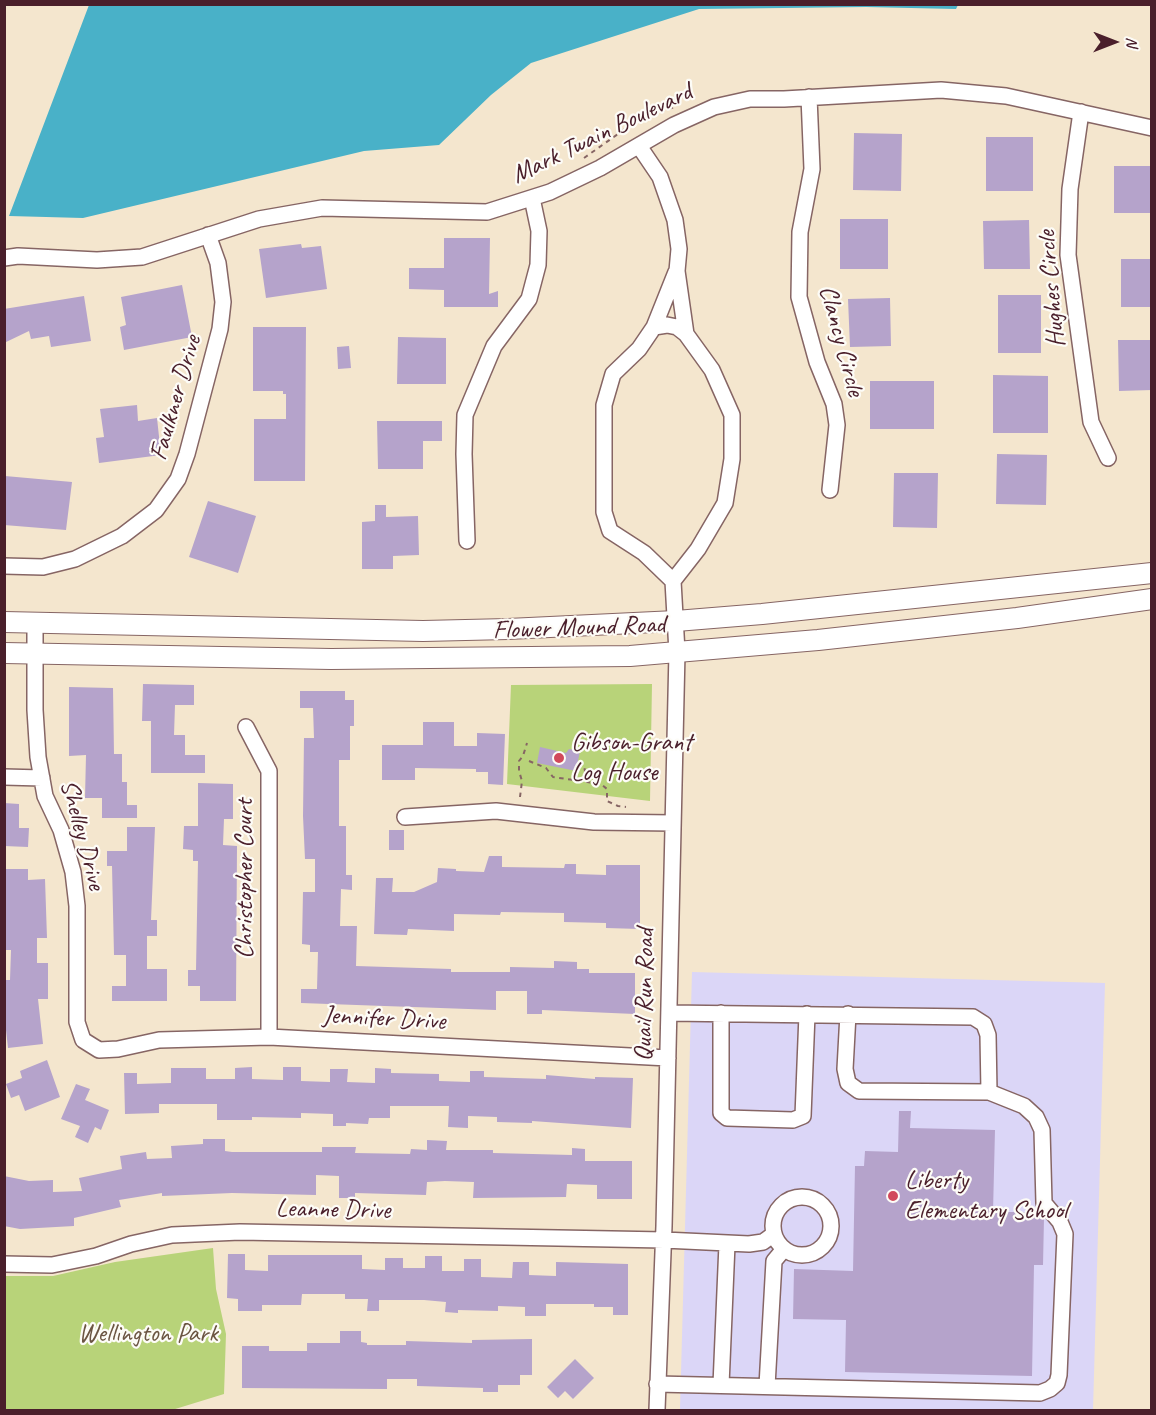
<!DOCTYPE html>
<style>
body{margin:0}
#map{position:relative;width:1156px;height:1415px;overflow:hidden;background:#f4e6ce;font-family:Caveat,sans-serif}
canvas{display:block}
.frame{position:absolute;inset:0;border:6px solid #4a1f2b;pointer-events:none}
.north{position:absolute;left:1084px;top:12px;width:60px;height:60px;-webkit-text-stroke:4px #fdfcf7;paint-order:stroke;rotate:90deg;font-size:16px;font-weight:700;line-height:24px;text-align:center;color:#4a1f2b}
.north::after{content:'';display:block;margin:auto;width:21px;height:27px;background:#4a1f2b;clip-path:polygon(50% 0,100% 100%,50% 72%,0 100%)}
</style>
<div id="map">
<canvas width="1156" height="1415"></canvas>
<div class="frame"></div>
<div class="north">N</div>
</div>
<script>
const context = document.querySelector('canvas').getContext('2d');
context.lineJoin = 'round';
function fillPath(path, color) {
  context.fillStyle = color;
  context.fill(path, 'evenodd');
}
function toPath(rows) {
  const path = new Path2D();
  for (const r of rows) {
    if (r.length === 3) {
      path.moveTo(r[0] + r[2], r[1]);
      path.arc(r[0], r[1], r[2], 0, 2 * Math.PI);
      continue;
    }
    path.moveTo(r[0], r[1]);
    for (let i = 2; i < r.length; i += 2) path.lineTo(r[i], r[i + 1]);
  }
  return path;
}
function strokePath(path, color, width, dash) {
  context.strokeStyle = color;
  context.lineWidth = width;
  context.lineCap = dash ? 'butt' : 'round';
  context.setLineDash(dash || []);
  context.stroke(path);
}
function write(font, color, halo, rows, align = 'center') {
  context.font = font + ' Caveat,sans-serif';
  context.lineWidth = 4.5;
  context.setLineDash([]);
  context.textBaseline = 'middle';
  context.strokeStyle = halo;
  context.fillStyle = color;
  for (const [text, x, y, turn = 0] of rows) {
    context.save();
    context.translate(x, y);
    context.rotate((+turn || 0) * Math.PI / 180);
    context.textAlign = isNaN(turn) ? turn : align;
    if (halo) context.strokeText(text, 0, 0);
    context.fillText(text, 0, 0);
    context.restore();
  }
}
const built = toPath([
 [692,972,1105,983,1093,1410,680,1409]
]);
const green = toPath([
 [652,684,650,801,507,784,511,685],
 [213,1248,216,1289,226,1334,224,1394,172,1410,5,1410,5,1276,53,1276,115,1262]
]);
const water = toPath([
 [89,5,89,4,958,5,956,9,866,7,699,9,531,63,491,95,439,145,364,151,83,218,9,216]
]);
const building = toPath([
 [854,133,902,134,901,191,853,190],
 [986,137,1033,137,1033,191,986,191],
 [1114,166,1152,166,1152,213,1114,213],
 [840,219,888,219,888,269,840,269],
 [1029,220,1030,269,984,269,983,221],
 [444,238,490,238,489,294,498,291,498,307,444,307,444,290,409,289,409,268,444,268],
 [301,244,302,248,321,246,327,289,266,298,259,249],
 [1121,259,1152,259,1152,307,1121,307],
 [182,285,192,337,124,350,120,327,126,325,121,297],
 [998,295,1041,295,1041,353,998,353],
 [84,296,91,341,51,347,49,336,31,339,29,331,4,343,4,309],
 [890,298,891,346,850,347,848,299],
 [253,327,306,327,305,481,254,481,254,419,286,419,286,394,283,394,283,391,253,391],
 [398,337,446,338,446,384,397,384],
 [1118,340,1152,340,1152,390,1119,391],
 [349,346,351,368,338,369,337,347],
 [993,375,1048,376,1048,433,993,433],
 [870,381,934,381,934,429,870,429],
 [137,405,138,421,157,418,161,455,99,463,96,438,104,437,100,409],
 [377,421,442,421,442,441,423,441,423,469,378,469],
 [997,454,1047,455,1046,505,996,504],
 [894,473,938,473,937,528,893,527],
 [5,476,72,482,66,530,4,525],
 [208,501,256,516,238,573,189,557],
 [375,505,386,505,386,517,418,516,419,555,393,556,393,569,362,569,362,522,375,521],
 [143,684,194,685,194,705,175,705,174,735,185,735,185,755,205,755,205,773,151,773,151,721,142,721],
 [69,687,113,688,114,754,122,754,122,782,127,782,127,805,137,805,137,818,102,818,102,798,85,798,86,755,69,756],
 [300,691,345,691,345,700,354,700,354,726,350,726,350,760,339,760,339,826,346,826,346,875,352,875,352,890,341,889,340,926,357,926,356,966,451,969,451,972,510,972,510,967,554,968,554,961,577,962,577,969,589,969,589,973,635,973,635,1014,542,1010,542,1014,527,1014,527,991,496,991,496,1010,301,1003,301,989,317,989,318,952,310,952,310,945,302,944,303,892,315,892,315,859,305,859,303,816,304,738,314,738,313,708,300,708],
 [423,722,454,722,454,746,477,746,477,733,505,734,503,785,488,784,488,772,476,772,476,769,415,768,415,780,382,780,382,745,423,745],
 [540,747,566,753,569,749,580,751,576,771,537,763],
 [198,783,233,784,233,819,224,819,223,845,237,846,236,1001,200,1001,200,986,188,986,188,970,196,970,198,861,193,861,193,850,183,849,184,826,198,826],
 [4,803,19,804,19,828,29,828,28,847,4,846],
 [127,827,155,827,151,920,157,920,157,936,147,936,147,969,167,969,167,1001,112,1001,112,986,126,986,126,955,114,955,112,866,107,866,107,851,127,851],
 [389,830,404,830,404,850,389,850],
 [489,856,502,856,502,867,564,868,565,864,576,864,576,874,606,875,606,865,640,865,640,929,606,928,606,923,564,922,564,913,501,912,500,915,454,914,454,931,408,929,407,935,374,934,376,878,393,878,392,892,414,892,437,882,438,868,456,869,456,871,484,872],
 [4,869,28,869,28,880,45,879,47,938,37,938,37,963,48,963,48,999,38,999,43,1044,8,1048,4,1012,4,980,10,980,11,950,4,950],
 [47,1060,60,1097,25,1111,19,1095,11,1098,6,1084,22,1078,20,1071],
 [252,1067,252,1079,283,1080,283,1067,301,1067,301,1081,330,1082,330,1069,348,1069,347,1082,375,1083,375,1068,391,1069,391,1073,439,1074,439,1081,470,1082,470,1071,484,1071,484,1077,546,1079,546,1075,595,1079,595,1077,633,1078,631,1128,532,1121,532,1123,497,1122,497,1117,468,1116,468,1128,448,1127,449,1106,390,1106,390,1118,369,1118,368,1124,346,1123,346,1126,333,1126,333,1114,301,1113,301,1118,252,1117,252,1120,217,1120,217,1104,159,1104,159,1113,125,1114,124,1073,137,1073,137,1084,171,1083,171,1068,206,1068,206,1079,235,1079,235,1068],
 [76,1084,90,1089,85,1100,109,1110,101,1130,95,1127,88,1143,75,1137,80,1126,61,1119],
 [899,1111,911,1111,910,1128,995,1130,993,1212,1039,1212,1044,1218,1043,1265,1034,1265,1032,1376,845,1372,846,1320,793,1319,794,1269,853,1271,855,1166,864,1166,865,1151,898,1152],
 [203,1139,225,1139,225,1151,232,1152,322,1152,322,1147,356,1147,355,1153,410,1154,411,1149,427,1150,427,1140,447,1141,446,1150,493,1150,493,1153,572,1155,572,1148,585,1149,585,1161,632,1161,632,1199,597,1199,597,1185,567,1184,566,1197,473,1198,474,1182,445,1181,427,1182,426,1195,355,1193,355,1198,339,1198,339,1176,316,1175,316,1195,232,1193,162,1196,162,1193,119,1200,121,1207,74,1218,74,1226,20,1229,4,1226,4,1176,29,1181,53,1180,53,1192,82,1191,79,1178,122,1169,120,1156,146,1152,147,1159,172,1158,171,1146,203,1144],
 [228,1254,245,1254,245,1270,268,1271,268,1255,362,1255,362,1269,385,1270,385,1258,403,1258,403,1268,425,1268,425,1256,442,1256,442,1271,464,1271,464,1259,481,1259,481,1277,512,1278,513,1262,529,1262,529,1275,556,1276,556,1262,628,1264,628,1315,613,1315,613,1307,594,1307,594,1304,546,1304,546,1316,525,1316,525,1307,498,1306,498,1311,458,1310,458,1313,445,1312,446,1302,424,1300,379,1300,379,1311,367,1311,368,1299,345,1299,345,1294,302,1294,301,1305,262,1305,262,1311,238,1311,238,1299,227,1298],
 [340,1331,361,1331,361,1342,367,1343,367,1345,406,1345,406,1341,472,1343,472,1340,532,1339,532,1375,520,1375,520,1385,498,1385,498,1392,483,1392,483,1388,417,1386,417,1379,387,1379,387,1389,242,1388,242,1346,269,1346,269,1351,307,1351,307,1343,340,1343],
 [575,1359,594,1378,573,1399,565,1391,558,1398,547,1387]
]);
const path = toPath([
 [584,158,642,117,675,107],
 [529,761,546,768,553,777,601,784,607,789,607,801,618,806,626,807],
 [578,763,584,766,585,771,584,780],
 [520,797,522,781,519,771,519,761,523,756,527,743]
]);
const minor = toPath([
 [809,97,812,169,800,232,799,297,817,362,834,404,837,425,830,490],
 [1081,112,1070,189,1068,255,1091,422,1108,458],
 [639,146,660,177,675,220,679,249,677,271,686,334,712,370,732,415,732,459,725,503,698,549,673,581,677,652,664,1226,657,1410],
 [4,258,18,256,97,260,142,257,259,219,322,208,487,212,550,192,600,168,674,125,714,107,750,99,784,99,941,90,1006,96,1152,128],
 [654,327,667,325,677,327,686,334],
 [467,541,464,454,465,415,494,346,529,299,538,265,539,231,532,198],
 [4,566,43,567,75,559,122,536,156,510,178,479,187,454,220,329,223,302,218,263,208,235],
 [673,581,644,553,610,531,604,512,604,405,613,374,639,349,654,327,676,272],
 [35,623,35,710,38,757,45,796,61,830,73,872,77,906,77,1022,83,1040,99,1050,118,1049,159,1040,269,1037,668,1058],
 [246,727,269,771,269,1037],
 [4,777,42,778],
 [405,817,496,811,594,822,673,823],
 [669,1013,973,1017,984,1024,988,1035,989,1092],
 [721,1013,721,1113,727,1118,793,1120,803,1116,807,1014],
 [802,1226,29],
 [4,1264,52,1265,96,1256,131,1244,172,1235,240,1232,664,1240,749,1244,763,1242,774,1234],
 [657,1384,1040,1393,1050,1389,1057,1383,1059,1375,1065,1234,1060,1222,1044,1203,1042,1130,1036,1117,1024,1106,989,1092,859,1091,848,1083,845,1069,848,1014],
 [721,1385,727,1244],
 [767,1386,774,1261,784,1249]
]);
const major = toPath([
 [4,622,423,631,508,629,676,621,762,614,1152,573],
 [4,653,331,659,630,656,818,640,1017,618,1152,599]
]);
const markers = [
 [559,758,6,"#d1495b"],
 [893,1196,6,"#d1495b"]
];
const streetNames = [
 ["Mark Twain Boulevard",602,134,-26],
 ["Hughes Circle",1052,289,-95],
 ["Clancy Circle",841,341,75],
 ["Faulkner Drive",176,398,-74],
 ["Flower Mound Road",579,628,-2],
 ["Shelley Drive",82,835,75],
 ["Christopher Court",245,879,-90],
 ["Quail Run Road",645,995,-89],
 ["Jennifer Drive",384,1019,3],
 ["Leanne Drive",333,1210,1]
];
const poiNames = [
 ["Gibson-Grant",571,743],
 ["Log House",571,773],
 ["Liberty",905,1181],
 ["Elementary School",905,1211]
];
const parkNames = [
 ["Wellington Park",148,1334]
];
fillPath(built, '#dbd6f7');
fillPath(green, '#b8d379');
fillPath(water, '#49b1c8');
fillPath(building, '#b5a3cb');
strokePath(minor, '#866564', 18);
strokePath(major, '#866564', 22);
strokePath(path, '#866564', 2, [4.5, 4.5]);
strokePath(minor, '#fff', 15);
strokePath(major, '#fff', 20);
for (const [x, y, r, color] of markers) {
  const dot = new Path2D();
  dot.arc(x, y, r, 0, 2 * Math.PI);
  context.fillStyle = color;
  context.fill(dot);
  strokePath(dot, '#fdfcf7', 2);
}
write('26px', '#4a1f2b', '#fdfcf7', streetNames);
write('26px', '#4a1f2b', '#fdfcf7', poiNames, 'left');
write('26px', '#6b5542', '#fdfcf7', parkNames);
</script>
